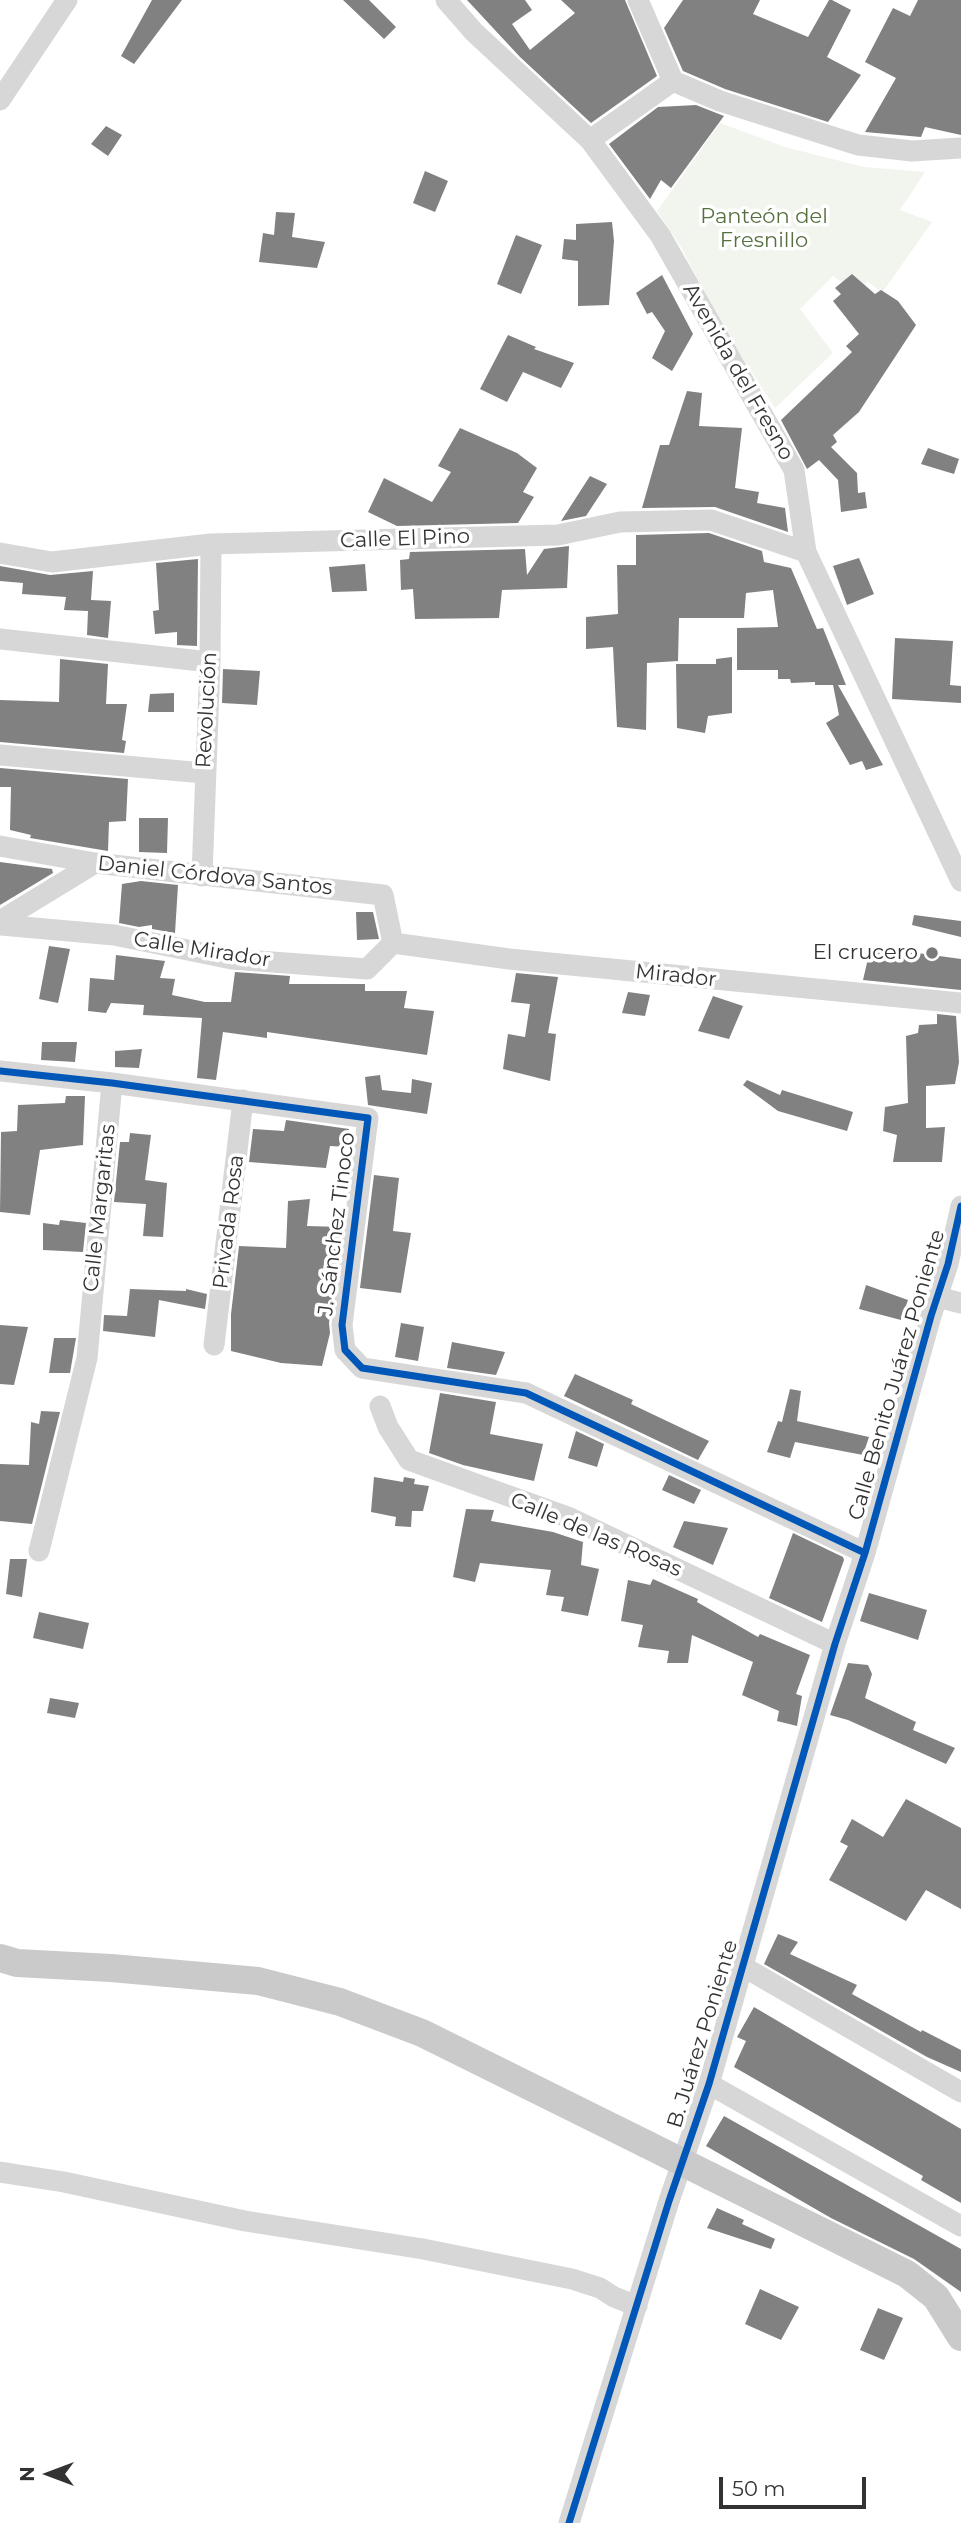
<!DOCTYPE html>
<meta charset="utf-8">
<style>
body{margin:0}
#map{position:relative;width:961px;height:2523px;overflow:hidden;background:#fff;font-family:Montserrat,sans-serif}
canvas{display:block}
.north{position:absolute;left:14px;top:2439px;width:70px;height:70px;-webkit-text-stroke:5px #fff;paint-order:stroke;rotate:270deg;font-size:19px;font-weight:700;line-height:28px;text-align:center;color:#333}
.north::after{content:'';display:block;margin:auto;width:24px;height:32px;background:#333;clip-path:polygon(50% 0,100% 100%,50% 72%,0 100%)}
.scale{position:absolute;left:719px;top:2477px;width:147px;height:32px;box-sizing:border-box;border:4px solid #333;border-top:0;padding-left:9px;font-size:21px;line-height:24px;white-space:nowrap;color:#333;-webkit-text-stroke:5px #fff;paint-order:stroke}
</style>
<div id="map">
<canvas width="961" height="2523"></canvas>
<div class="north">N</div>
<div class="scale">50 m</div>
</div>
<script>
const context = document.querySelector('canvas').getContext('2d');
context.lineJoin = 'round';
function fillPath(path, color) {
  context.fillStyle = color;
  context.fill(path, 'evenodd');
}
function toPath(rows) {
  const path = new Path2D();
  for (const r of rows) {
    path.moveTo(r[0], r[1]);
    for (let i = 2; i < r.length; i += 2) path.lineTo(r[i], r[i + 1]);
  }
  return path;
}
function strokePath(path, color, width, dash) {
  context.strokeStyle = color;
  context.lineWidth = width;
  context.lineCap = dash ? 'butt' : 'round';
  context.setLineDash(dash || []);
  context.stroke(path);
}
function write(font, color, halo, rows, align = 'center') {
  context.font = font + ' Montserrat,sans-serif';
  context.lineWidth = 7;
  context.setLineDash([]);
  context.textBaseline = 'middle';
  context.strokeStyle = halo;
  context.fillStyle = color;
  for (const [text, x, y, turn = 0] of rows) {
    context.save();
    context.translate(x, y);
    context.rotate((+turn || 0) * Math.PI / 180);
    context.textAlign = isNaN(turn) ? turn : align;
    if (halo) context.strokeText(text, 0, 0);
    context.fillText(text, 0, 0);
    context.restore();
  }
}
const green = toPath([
 [720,123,785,147,864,167,925,172,900,210,932,222,882,293,867,281,858,295,833,276,800,309,833,353,775,408,722,326,681,247,657,211]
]);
const building = toPath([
 [152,0,182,0,134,64,121,56],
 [343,0,369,0,396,27,384,39],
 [467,0,525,0,532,10,512,24,530,50,575,13,561,0,625,0,657,76,591,123,520,57],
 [683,0,760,0,753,14,808,37,829,0,832,0,851,10,827,57,861,75,828,122,725,89,683,71,664,28],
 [918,0,961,0,961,135,925,127,921,137,865,132,896,78,865,62,893,8,910,16],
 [696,105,724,116,671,188,661,180,650,199,609,144,658,107],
 [106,126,122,135,108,156,91,144],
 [425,171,448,181,435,212,413,203],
 [276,212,295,213,292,237,325,242,317,268,259,262,263,233,274,235],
 [612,222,614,241,609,305,578,306,578,261,562,259,564,239,576,240,576,224],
 [516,235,542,245,521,294,497,284],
 [852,274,875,294,881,290,898,301,916,325,859,412,833,435,837,442,831,447,857,473,858,493,865,492,867,508,841,512,838,480,819,460,807,469,781,420,852,352,846,346,859,334,833,301,841,294,835,288],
 [662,275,693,334,672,371,652,358,665,331,652,312,647,314,636,293],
 [508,335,536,347,534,349,574,363,561,388,523,372,507,402,480,389],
 [687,391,702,393,699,426,742,428,735,488,759,492,757,503,785,508,788,532,715,507,642,508,660,445,669,445],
 [460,428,517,453,537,468,523,492,534,497,518,523,397,526,368,512,384,478,432,502,451,472,438,466],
 [928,448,959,459,954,474,921,464],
 [590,476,607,484,586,516,561,521],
 [709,533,762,551,764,562,791,568,817,629,823,628,846,685,838,685,883,765,866,770,862,761,850,765,826,723,839,715,833,685,815,685,815,682,791,683,790,679,778,679,778,670,737,670,737,628,778,627,773,590,746,593,744,618,679,618,678,661,647,663,646,730,617,727,613,647,586,649,586,617,618,614,617,565,636,565,636,535],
 [569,546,567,588,502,590,499,618,415,619,413,589,401,590,400,560,409,559,410,552,525,549,527,575,544,549],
 [859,558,874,594,847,605,833,566],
 [198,559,197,646,177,645,177,632,155,634,153,611,159,610,156,563],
 [365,564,367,591,332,592,329,567],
 [0,566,50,575,93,571,91,600,111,601,108,638,87,635,88,611,64,610,66,597,22,594,23,583,0,581],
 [895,638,953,641,950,685,961,686,961,703,892,699],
 [732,657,732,713,708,716,705,733,677,728,676,664,716,664,716,659],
 [60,659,108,664,106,704,127,704,122,740,126,741,124,753,0,742,0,700,59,702],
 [223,669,260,671,257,705,222,703],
 [174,693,174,712,148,712,150,694],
 [0,768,128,779,126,821,109,822,108,851,30,838,31,835,10,830,11,787,0,787],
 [139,818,168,818,167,853,139,852],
 [0,862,52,869,53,873,0,905],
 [141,881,178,885,175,933,152,929,152,925,139,927,119,923,122,884],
 [356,912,373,912,379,939,357,940],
 [914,915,961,921,961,937,912,925],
 [49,946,70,949,58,1003,39,999],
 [870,950,902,956,903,951,961,959,961,990,863,980],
 [116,955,165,961,160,978,175,979,172,995,205,1002,231,1002,235,972,290,976,289,984,365,984,365,991,407,991,404,1008,434,1011,427,1055,267,1032,267,1038,223,1032,216,1080,197,1078,202,1018,143,1015,144,1005,111,1003,106,1013,88,1011,90,978,114,980],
 [516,973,558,977,548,1033,556,1034,550,1081,503,1069,508,1034,525,1037,530,1004,511,1002],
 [628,992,650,995,645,1016,622,1013],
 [713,996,743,1006,729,1039,698,1031],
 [937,1014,956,1016,959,1062,955,1084,926,1086,926,1128,945,1127,942,1162,893,1162,897,1135,883,1131,885,1107,908,1103,906,1036,918,1033,919,1025,937,1024],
 [42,1042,77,1042,75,1062,41,1060],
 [142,1049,139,1068,115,1067,115,1051],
 [380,1075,382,1090,411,1093,412,1079,432,1083,427,1114,368,1105,365,1077],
 [747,1080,780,1095,782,1090,853,1112,847,1131,778,1111,743,1085],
 [66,1096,85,1096,83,1145,40,1150,30,1215,0,1212,1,1132,17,1131,18,1105,65,1103],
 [286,1120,349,1129,347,1147,330,1146,326,1168,249,1162,253,1129,284,1131],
 [130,1133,151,1135,145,1180,167,1183,163,1237,143,1236,146,1204,114,1202,120,1142,129,1142],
 [374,1175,399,1178,393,1231,411,1233,401,1293,360,1288],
 [310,1199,307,1226,341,1227,329,1323,330,1333,322,1366,281,1363,231,1351,231,1314,239,1246,286,1248,288,1201],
 [60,1220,86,1223,83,1252,43,1250,43,1223,59,1225],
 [866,1285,908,1300,901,1320,859,1309],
 [130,1289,186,1291,186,1289,207,1294,205,1309,159,1300,155,1337,103,1331,104,1315,127,1316],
 [401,1323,424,1327,418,1361,395,1357],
 [0,1325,28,1327,14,1385,0,1384],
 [54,1338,76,1338,70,1373,49,1373],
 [452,1342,505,1352,496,1375,447,1368],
 [575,1374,633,1400,631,1404,709,1441,698,1460,564,1396],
 [790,1389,801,1391,797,1421,869,1437,863,1455,795,1442,790,1458,767,1452,778,1421,782,1422],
 [440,1393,496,1402,490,1434,543,1444,534,1481,463,1465,429,1453],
 [41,1411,60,1412,32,1524,0,1521,0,1464,29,1465,31,1422,39,1424],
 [576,1431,604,1444,597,1467,568,1458],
 [669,1475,701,1490,694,1504,662,1490],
 [374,1477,403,1482,404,1477,415,1479,414,1484,429,1486,423,1511,412,1511,411,1527,395,1526,396,1517,371,1512],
 [466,1509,494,1510,491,1521,553,1532,583,1542,581,1565,599,1569,588,1616,561,1611,564,1597,546,1595,551,1570,480,1563,475,1582,453,1577],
 [684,1521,728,1528,713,1565,673,1547],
 [793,1533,843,1557,844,1560,822,1622,769,1598],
 [10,1559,27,1559,22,1597,6,1594],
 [653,1579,698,1599,697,1602,758,1637,760,1634,810,1655,796,1694,802,1696,797,1726,777,1721,779,1711,742,1695,753,1662,692,1635,688,1663,667,1663,669,1651,638,1647,643,1625,621,1621,628,1580,650,1585],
 [869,1593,927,1610,918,1640,860,1621],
 [39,1612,89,1623,83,1649,33,1638],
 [848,1663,868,1665,872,1674,865,1698,916,1722,913,1730,955,1748,946,1764,848,1720,830,1715],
 [50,1698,79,1703,75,1718,47,1713],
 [906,1799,961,1828,961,1909,926,1890,906,1921,829,1880,848,1846,840,1842,852,1819,883,1837],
 [778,1934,798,1942,790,1954,857,1985,852,1994,921,2032,922,2030,961,2050,961,2072,927,2057,764,1964],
 [754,2007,961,2129,961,2203,921,2180,923,2176,734,2067,746,2041,737,2037],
 [724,2116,961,2249,961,2292,914,2259,831,2218,706,2146],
 [717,2208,744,2220,742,2224,775,2239,771,2249,707,2228],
 [760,2289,799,2307,781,2340,745,2324],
 [878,2308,903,2318,884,2360,860,2350]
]);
const minor = toPath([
 [446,0,474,32,590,140,660,235,794,470,806,552,961,881],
 [638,0,673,81,720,101,858,145,912,151,961,148],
 [0,100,67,0],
 [590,140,673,81],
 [0,553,52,562,211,544,558,535,620,522,711,520,806,552],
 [0,639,210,662],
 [0,755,204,773],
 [0,846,95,863,383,895,393,943],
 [202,876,210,662,211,544],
 [0,921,95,863],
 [0,925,114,935,232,959,367,969,393,943],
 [393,943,509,959,961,1003],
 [0,1071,112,1083,368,1118,342,1325,345,1350,362,1368,526,1393,865,1553],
 [937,1297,961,1303],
 [214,1345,243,1100],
 [380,1406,388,1427,409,1460,570,1518,835,1644],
 [39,1551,87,1358,112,1083],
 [742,1966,961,2092],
 [709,2084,961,2226],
 [0,2172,64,2182,245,2221,423,2249,572,2279,600,2288,614,2297,637,2306],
 [569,2523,669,2201,709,2084,835,1644,865,1553,931,1316,948,1264,961,1206]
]);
const major = toPath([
 [0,1958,17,1963,111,1968,258,1981,340,2002,422,2033,646,2144],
 [710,2176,907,2274,936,2297,961,2337]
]);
const majorBridge = toPath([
 [646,2144,710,2176]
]);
const cycleway = toPath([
 [0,1071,112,1083,368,1118,342,1325,345,1350,362,1368,526,1393,865,1553],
 [569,2523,669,2201,709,2084,835,1644,865,1553,931,1316,948,1264,961,1206]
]);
const markers = [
 [932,953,7,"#7a7a7a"]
];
const parkNames = [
 ["Panteón del",764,217],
 ["Fresnillo",764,241]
];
const streetNames = [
 ["Avenida del Fresno",738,372,60],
 ["Calle El Pino",405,539,-2],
 ["Revolución",207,710,-87],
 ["Daniel Córdova Santos",215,876,6],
 ["Calle Mirador",202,950,9],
 ["Mirador",676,976,6],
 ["Calle Margaritas",100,1208,-84],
 ["Privada Rosa",229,1222,-83],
 ["J. Sánchez Tinoco",337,1224,-83],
 ["Calle Benito Juárez Poniente",897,1375,-74],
 ["Calle de las Rosas",596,1535,23],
 ["B. Juárez Poniente",703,2034,-73]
];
const poiNames = [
 ["El crucero",918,953]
];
fillPath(green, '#f1f5ed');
fillPath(building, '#818181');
strokePath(minor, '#d7d7d7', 21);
strokePath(major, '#cacaca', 28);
strokePath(majorBridge, '#cacaca', 28);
strokePath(cycleway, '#0057b8', 7);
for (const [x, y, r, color] of markers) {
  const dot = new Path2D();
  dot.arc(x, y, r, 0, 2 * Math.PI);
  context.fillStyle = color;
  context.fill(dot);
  strokePath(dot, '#fff', 2.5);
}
write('21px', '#56703f', '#fff', parkNames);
write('21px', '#333', '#fff', streetNames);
write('21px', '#333', '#fff', poiNames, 'right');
</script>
